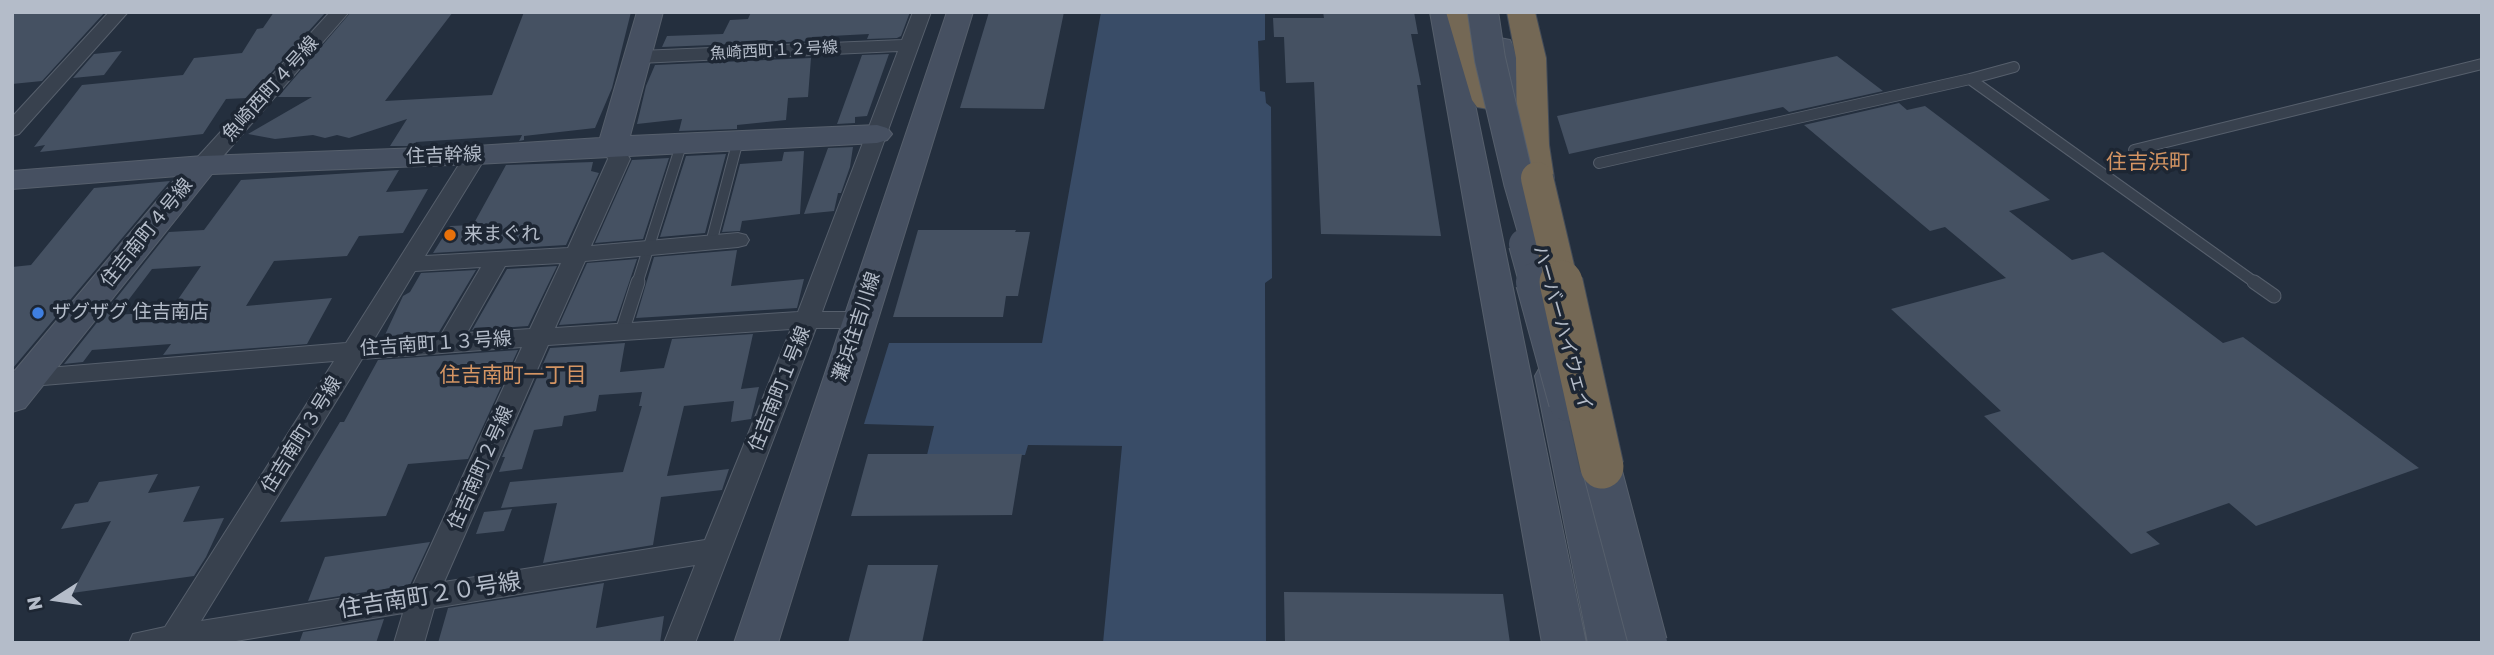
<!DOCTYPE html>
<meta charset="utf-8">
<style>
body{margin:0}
#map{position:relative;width:2494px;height:655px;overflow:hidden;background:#242f3e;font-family:Rubik,sans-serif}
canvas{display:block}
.frame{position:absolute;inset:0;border:14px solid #b4bcc9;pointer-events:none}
.north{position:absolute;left:21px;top:564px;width:70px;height:70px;-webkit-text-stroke:5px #1d2633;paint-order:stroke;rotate:258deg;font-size:19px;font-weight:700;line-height:28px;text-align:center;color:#b4bcc9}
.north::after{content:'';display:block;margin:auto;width:24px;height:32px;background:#b4bcc9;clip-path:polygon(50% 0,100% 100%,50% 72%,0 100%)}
</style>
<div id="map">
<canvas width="2494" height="655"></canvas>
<div class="frame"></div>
<div class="north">N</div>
</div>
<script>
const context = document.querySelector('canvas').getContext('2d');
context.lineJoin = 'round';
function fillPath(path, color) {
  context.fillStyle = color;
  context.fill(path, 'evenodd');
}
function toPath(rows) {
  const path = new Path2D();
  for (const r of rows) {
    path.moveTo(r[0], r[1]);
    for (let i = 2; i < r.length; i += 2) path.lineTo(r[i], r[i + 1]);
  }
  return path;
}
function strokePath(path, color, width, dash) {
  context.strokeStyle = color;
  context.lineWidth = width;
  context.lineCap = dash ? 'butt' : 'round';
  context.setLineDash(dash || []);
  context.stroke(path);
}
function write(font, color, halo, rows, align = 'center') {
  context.font = font + ' Rubik,"Noto Sans JP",sans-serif';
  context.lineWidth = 7;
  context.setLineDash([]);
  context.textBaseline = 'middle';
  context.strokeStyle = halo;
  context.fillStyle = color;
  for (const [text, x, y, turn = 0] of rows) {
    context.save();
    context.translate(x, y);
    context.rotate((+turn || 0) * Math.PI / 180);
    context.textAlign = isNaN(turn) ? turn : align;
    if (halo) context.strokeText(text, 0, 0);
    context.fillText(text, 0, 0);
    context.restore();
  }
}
const water = toPath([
 [1101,12,1265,12,1265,40,1258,41,1260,91,1265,92,1266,103,1271,107,1272,278,1265,283,1266,643,1103,643,1122,446,1028,445,1025,455,927,455,934,426,864,424,889,343,1042,343]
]);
const building = toPath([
 [12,12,105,12,42,81,12,84],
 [274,12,326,12,248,98,226,99,203,134,40,152,45,145,34,147,82,85,183,75,194,58,242,53,257,29,263,28],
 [351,12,453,12,385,101,492,95,524,12,631,12,612,88,595,128,524,136,524,140,519,141,522,135,416,142,414,146,390,146,407,119,349,138,337,135,325,138,313,135,275,139,248,134,312,97,278,97],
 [751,12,910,12,901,36,897,38,867,39,869,34,812,37,812,41,662,47,667,36,723,34,730,20,748,19],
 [989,12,1064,12,1044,109,960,108],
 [1323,12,1414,12,1418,34,1411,34,1421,85,1417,85,1441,236,1321,234,1314,82,1286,83,1284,37,1274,37,1273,18,1324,18],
 [122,51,104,75,73,78,94,54],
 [889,54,867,116,855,117,855,123,837,124,862,55],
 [1837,56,1883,91,1789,112,1783,107,1569,154,1557,116],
 [811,58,808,97,788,98,786,120,737,125,737,129,679,131,682,119,637,124,646,86,655,65],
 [1899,103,1907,110,1925,106,2050,200,2009,211,2072,260,2103,252,2223,343,2243,337,2419,468,2256,526,2229,503,2146,532,2160,544,2131,554,1984,416,2001,411,1891,309,2006,278,1945,227,1930,231,1804,125],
 [853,147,850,167,841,193,838,193,834,211,804,214,828,148],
 [804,151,800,214,742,221,740,231,722,232,740,164,782,161,784,152],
 [726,154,705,233,660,237,686,156],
 [669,158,643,239,595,243,632,160],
 [593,162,591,171,599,173,566,245,433,253,450,226,473,225,506,165],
 [399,170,386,192,428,189,403,233,359,236,347,256,274,261,246,306,332,298,307,344,163,355,171,344,92,350,83,362,64,364,169,232,204,230,241,180],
 [201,266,170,311,117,315,152,269],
 [170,181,13,368,12,368,12,267,31,265,94,188],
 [918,230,1016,230,1015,232,1030,232,1018,296,1006,296,1003,317,893,317],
 [737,250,731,286,804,279,797,308,636,318,654,257],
 [637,259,616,321,559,325,587,263],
 [557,266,528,326,472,330,507,269],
 [476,270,439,332,384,337,403,296,410,292,421,273],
 [753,334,741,389,759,387,751,419,731,422,734,401,684,406,667,476,729,469,722,490,661,497,653,545,543,563,557,503,501,508,510,482,623,472,642,406,639,406,642,392,599,395,596,411,564,416,562,426,534,430,522,469,499,472,505,457,502,457,550,348,625,343,620,372,664,368,672,339],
 [518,350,468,459,408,464,386,516,280,522,340,422,344,422,378,360],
 [868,454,1022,454,1012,515,851,516],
 [158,474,148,493,200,486,183,522,224,518,206,557,194,576,72,593,111,521,61,529,75,504,88,502,99,482],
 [512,509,504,531,476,534,484,512],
 [430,542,410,585,308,601,325,557],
 [868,565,938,565,922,643,848,643],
 [604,583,596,628,664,616,660,643,438,643,448,608],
 [1284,592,1503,594,1510,643,1285,643],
 [384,619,376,643,299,643,303,632]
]);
const laneFar1 = toPath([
 [1970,79,2014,67],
 [2134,150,2482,64],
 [1599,163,1970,79,2257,284],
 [711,243,738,140],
 [637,284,682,142]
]);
const lane = toPath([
 [2254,282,2274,296],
 [622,332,638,282]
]);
const street = toPath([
 [109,12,128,12,19,134,12,136,12,117,109,12],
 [330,12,349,12,211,170,195,170,192,165,195,160,330,12],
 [913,12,931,12,822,312,860,312,869,314,872,320,869,326,860,328,816,328,695,643,664,643,695,565,434,608,424,643,394,643,403,613,224,643,129,643,133,634,165,627,334,361,19,387,12,385,12,371,346,343,465,155,469,151,476,149,483,151,487,155,425,256,568,248,608,159,603,146,606,142,613,140,620,142,630,159,591,246,738,233,746,235,749,240,746,245,738,247,585,261,555,328,798,312,898,51,639,63,629,57,639,51,902,40,913,12],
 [561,263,530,329,467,333,505,266,561,263],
 [481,267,441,335,373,341,415,271,481,267],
 [791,329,705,540,444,582,548,345,791,329],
 [522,347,412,587,201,621,362,359,522,347]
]);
const secondary = toPath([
 [637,12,663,12,630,136,877,125,887,128,892,134,887,140,877,143,476,164,212,174,25,408,12,412,12,374,178,176,12,189,12,171,203,156,476,146,600,138,637,12],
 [947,12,973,12,778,643,734,643,947,12],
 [1430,12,1456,12,1586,643,1542,643,1430,12],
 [1500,38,1510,40,1513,46,1544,150,1540,156,1529,159,1518,156,1514,150,1487,46,1490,40,1500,38],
 [1553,363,1566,367,1571,376,1632,643,1588,643,1535,376,1540,367,1553,363]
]);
const highway = toPath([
 [1446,12,1474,12,1504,100,1499,107,1488,109,1477,107,1472,100,1446,12],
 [1507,12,1535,12,1546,58,1549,145,1554,178,1549,185,1537,188,1525,185,1520,178,1517,145,1516,58,1507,12]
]);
const secondaryBridgeFar1 = toPath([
 [1483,12,1490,59,1519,182,1543,265],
 [1524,244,1535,284]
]);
const secondaryBridge = toPath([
 [1535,282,1568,402],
 [1595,443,1648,643]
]);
const highwayBridgeFar1 = toPath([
 [1537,178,1562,284]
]);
const highwayBridge = toPath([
 [1561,282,1602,467]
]);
const markers = [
 [450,235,7,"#e8710a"],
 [38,313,7,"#3f7fe0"]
];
const farStreetnames = [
 ["魚崎西町１２号線",774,51,-3]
];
const streetNames = [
 ["魚崎西町４号線",271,89,-48],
 ["住吉幹線",444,156,-2],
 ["住吉南町４号線",147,233,-51],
 ["灘浜住吉川線",857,327,-72],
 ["ハーバーハイウェイ",1562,328,74],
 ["住吉南町１３号線",436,344,-4],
 ["住吉南町１号線",780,389,-68],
 ["住吉南町３号線",302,435,-58],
 ["住吉南町２号線",481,468,-66]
];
const poiNames = [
 ["来まぐれ",464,235],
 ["ザグザグ 住吉南店",52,313]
];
const neighbourhoodNames = [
 ["住吉浜町",2148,163],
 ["住吉南町一丁目",513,376]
];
const nearStreetnames = [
 ["住吉南町２０号線",430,596,-9]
];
fillPath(water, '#394c67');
fillPath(building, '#455162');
strokePath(laneFar1, '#565f6c', 12);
strokePath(lane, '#565f6c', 15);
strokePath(street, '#565f6c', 2);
strokePath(secondary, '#565f6c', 2);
strokePath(highway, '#434c59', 2);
strokePath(laneFar1, '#38414e', 10);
strokePath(lane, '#38414e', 13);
fillPath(street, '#38414e');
fillPath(secondary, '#465061');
fillPath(highway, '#746855');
strokePath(secondaryBridgeFar1, '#565f6c', 32, []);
strokePath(secondaryBridge, '#565f6c', 40, []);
strokePath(highwayBridgeFar1, '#434c59', 34, []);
strokePath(highwayBridge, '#434c59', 45, []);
strokePath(secondaryBridgeFar1, '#465061', 30);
strokePath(secondaryBridge, '#465061', 38);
strokePath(highwayBridgeFar1, '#746855', 32);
strokePath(highwayBridge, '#746855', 43);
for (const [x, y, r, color] of markers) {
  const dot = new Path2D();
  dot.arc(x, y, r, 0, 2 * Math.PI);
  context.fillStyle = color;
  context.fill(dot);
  strokePath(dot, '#1d2633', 2.5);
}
write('16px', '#b4bcc9', '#1d2633', farStreetnames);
write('19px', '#b4bcc9', '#1d2633', streetNames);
write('19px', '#b4bcc9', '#1d2633', poiNames, 'left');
write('21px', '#d59563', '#1d2633', neighbourhoodNames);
write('23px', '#b4bcc9', '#1d2633', nearStreetnames);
</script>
